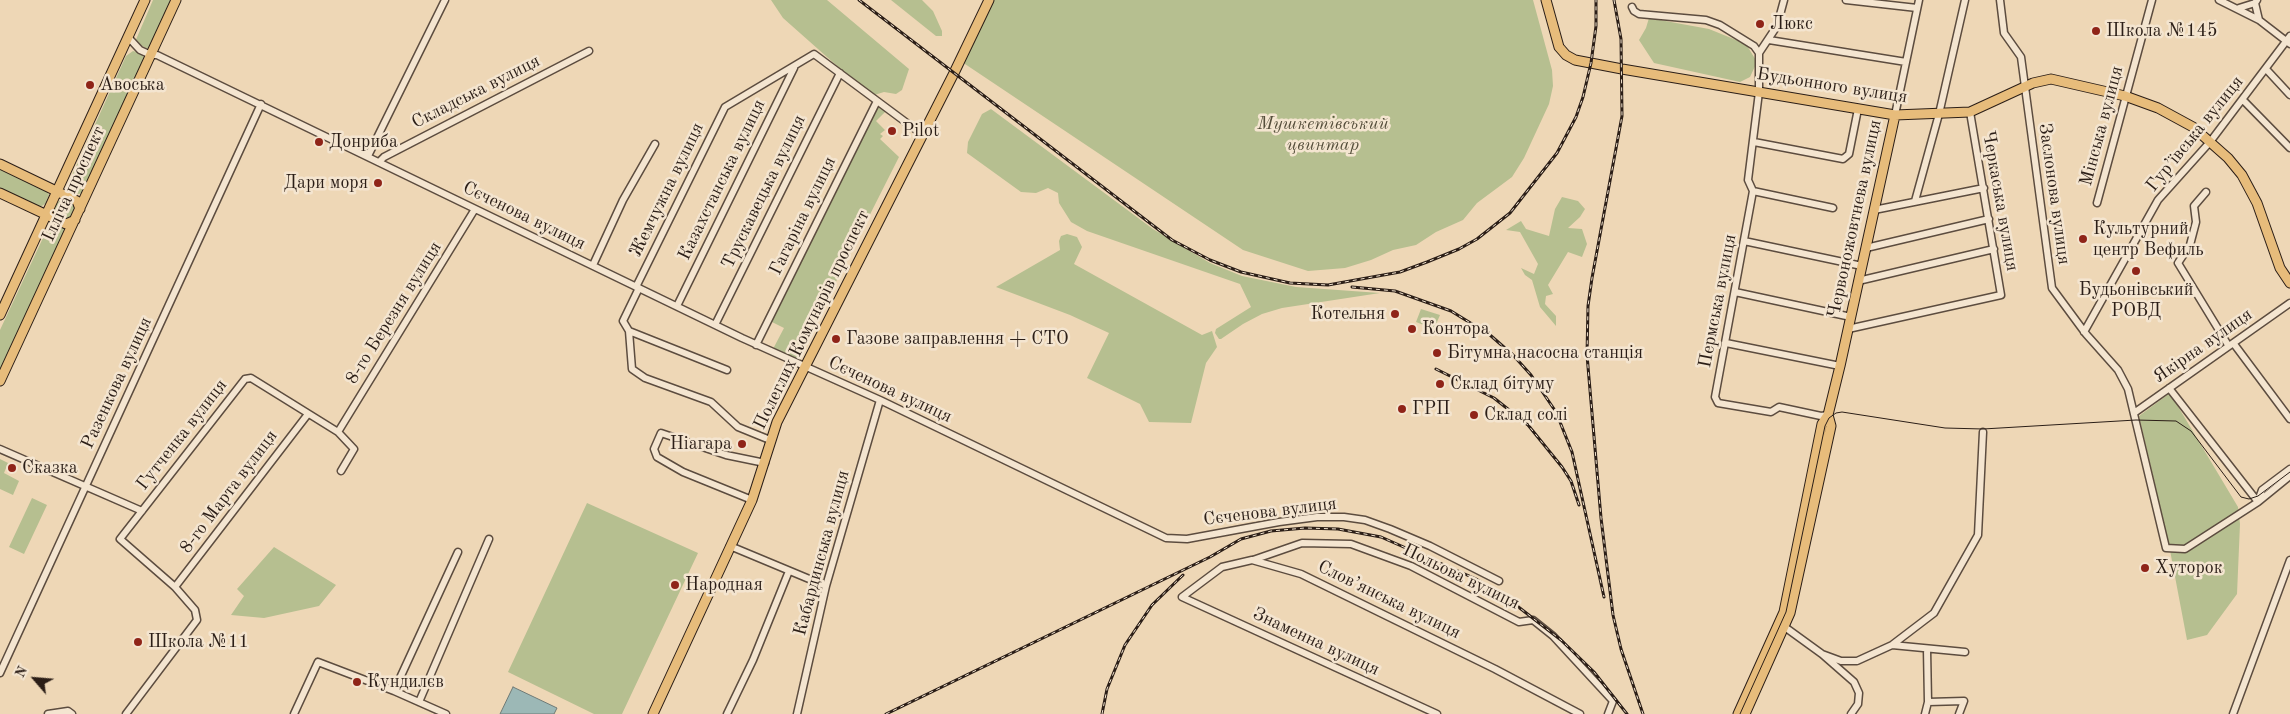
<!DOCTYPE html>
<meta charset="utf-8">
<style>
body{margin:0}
#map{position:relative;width:2290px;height:714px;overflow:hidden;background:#eed7b6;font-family:"Old Standard TT",serif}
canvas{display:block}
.north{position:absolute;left:10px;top:654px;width:50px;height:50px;-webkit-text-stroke:4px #f4e5d0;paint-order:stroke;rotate:297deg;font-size:14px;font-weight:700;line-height:20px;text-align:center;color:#2b1e17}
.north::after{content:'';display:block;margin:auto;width:18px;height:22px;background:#2b1e17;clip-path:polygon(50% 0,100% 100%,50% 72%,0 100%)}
</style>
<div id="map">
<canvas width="2290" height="714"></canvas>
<div class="north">N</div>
</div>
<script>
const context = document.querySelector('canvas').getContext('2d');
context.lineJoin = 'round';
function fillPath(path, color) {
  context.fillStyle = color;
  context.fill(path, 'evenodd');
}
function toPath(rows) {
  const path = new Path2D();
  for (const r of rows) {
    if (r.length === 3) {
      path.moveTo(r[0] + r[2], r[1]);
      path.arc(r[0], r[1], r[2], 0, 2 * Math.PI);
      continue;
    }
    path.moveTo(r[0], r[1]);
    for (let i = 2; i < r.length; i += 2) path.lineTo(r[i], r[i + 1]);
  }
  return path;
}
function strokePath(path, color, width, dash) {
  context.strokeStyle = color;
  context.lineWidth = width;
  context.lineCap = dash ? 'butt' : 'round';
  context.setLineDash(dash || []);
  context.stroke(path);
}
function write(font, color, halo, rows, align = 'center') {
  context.font = font + ' "Old Standard TT",serif';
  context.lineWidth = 5;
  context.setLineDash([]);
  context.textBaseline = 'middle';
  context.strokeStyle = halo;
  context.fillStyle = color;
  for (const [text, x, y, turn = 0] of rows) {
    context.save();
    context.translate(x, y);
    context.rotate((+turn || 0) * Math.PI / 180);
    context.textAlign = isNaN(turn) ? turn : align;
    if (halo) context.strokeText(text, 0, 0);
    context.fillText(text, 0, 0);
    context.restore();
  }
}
const green = toPath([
 [153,0,172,0,151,48,146,48,135,42],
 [771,0,827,0,909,69,902,90,896,94,884,92,871,96,783,18],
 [891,0,922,0,933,11,942,31,942,36,936,36],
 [993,0,1533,0,1552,70,1553,86,1549,104,1524,158,1512,177,1477,203,1463,220,1436,232,1416,245,1393,250,1371,260,1345,268,1308,271,1243,250,962,62],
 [1649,18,1709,29,1746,44,1757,62,1750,77,1740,82,1654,63,1639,40,1646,28],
 [133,51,140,53,145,58,83,193,74,195,69,190,69,182,126,56],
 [876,106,886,111,876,121,885,130,880,134,883,136,880,139,899,157,796,361,773,349,784,328,770,321],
 [991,109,1153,229,1210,263,1242,276,1296,287,1380,293,1282,308,1262,314,1243,324,1221,339,1219,339,1215,333,1216,329,1251,307,1240,284,1087,231,1071,222,1059,203,1058,193,1048,188,1036,193,1021,192,967,153,968,142,982,114],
 [0,167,47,191,49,195,45,204,40,207,0,190],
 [1562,197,1578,201,1585,209,1580,217,1568,228,1582,229,1587,244,1582,257,1568,252,1548,285,1553,294,1546,296,1545,304,1556,316,1556,326,1540,307,1532,280,1525,275,1521,268,1534,274,1538,264,1520,232,1506,230,1521,221,1526,229,1549,236,1555,209],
 [65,209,10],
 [53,222,62,226,66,233,0,374,0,330,49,225],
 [1067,234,1077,237,1082,247,1074,264,1202,335,1212,331,1217,347,1206,363,1191,423,1149,422,1140,404,1087,378,1109,333,1070,315,996,287,1060,250,1059,241,1061,236],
 [1421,309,1440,315,1434,329,1416,322],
 [2170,393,2238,507,2240,524,2237,594,2207,635,2187,640,2169,545,2139,416],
 [0,459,8,463,4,473,19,481,13,495,0,489],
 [32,498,47,505,24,554,9,547],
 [587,503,698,553,622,714,594,714,508,672],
 [274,547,336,585,319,606,264,618,231,615,244,596,237,589]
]);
const water = toPath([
 [513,687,557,708,554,714,500,714,513,687]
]);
const minor = toPath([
 [1784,0,1777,26,1759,53,1759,92,1748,180,1753,191,1715,397,1718,403,1771,412,1779,407,1821,416,1828,415],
 [1846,0,1917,8],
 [2000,0,2004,33,2021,57,2052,288,2086,334,2118,370,2128,389,2166,548,2185,549,2258,502,2290,476],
 [2219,0,2259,20,2290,44],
 [2257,0,2255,3,2259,20],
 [1632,7,1634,11,1639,14,1706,20,1720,25,1754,46,1759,53],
 [2239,8,2255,3],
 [128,37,140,50,151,55,157,55,742,338,880,400,1166,538,1187,539,1279,522,1317,517,1344,517,1365,520,1390,529,1430,546,1499,581],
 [1769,40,1906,62],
 [2266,69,2290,95],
 [2243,100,2290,148],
 [1895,115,1919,0],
 [1754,142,1843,159,1849,154,1858,109],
 [368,156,445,0],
 [379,162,384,157,589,51],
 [1753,191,1833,208],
 [2206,192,2194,206,2196,222,2190,245,2178,263,2228,345],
 [1915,201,1939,114,1965,0],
 [2097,203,2152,0],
 [1874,210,1984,188],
 [1744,241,1862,266],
 [1866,248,1989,219],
 [593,265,623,200,655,144],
 [1858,281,1994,249],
 [636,287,725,107,814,54,923,135],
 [639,288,623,321,629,331,632,369,645,378,711,402,738,427,770,440],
 [1735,292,1851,317],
 [677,306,794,68],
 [715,325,840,73],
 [1848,329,2001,295,1970,112],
 [629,331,727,370],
 [2084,332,2158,200,2210,142,2290,36],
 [1726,343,1840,366],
 [2234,344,2290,419],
 [756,345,877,101],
 [2169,388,2258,502],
 [2134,413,2290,303],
 [338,432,475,209],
 [0,449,142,511],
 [752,500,683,472,657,457,654,449,661,433,726,455,765,463],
 [2258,501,2262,490,2290,469],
 [730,546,826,586],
 [1253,560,1302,543,1351,544,1411,566,1519,622,1533,620,1553,636,1613,701,1608,714],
 [175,587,308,414],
 [1782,625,1822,654,1854,682,1859,693,1858,704,1851,714],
 [1892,645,1965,652],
 [1822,654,1841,661,1857,661,1892,645,1934,613,1978,535,1983,432],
 [0,673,261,104],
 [394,691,458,552],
 [419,702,489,539],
 [1928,702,1964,701,1959,714],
 [48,714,68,711,72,714],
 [126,714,197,620,195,610,175,587,120,539,245,379,251,378,338,432,354,449,341,471],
 [294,714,318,662,394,691,446,714],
 [727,714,753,660,789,571],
 [797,714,826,586,880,400],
 [1437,714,1182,597,1222,567,1252,560,1301,574,1495,669,1580,714],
 [1925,714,1928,702,1927,649],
 [2233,714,2290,560]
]);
const major = toPath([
 [1546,0,1559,47,1566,55,1575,60,1622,69,1895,115,1970,112,2033,83,2051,79,2125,96,2158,108,2193,127,2228,158,2242,175,2257,203,2280,268,2290,283],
 [0,164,77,201,80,209],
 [0,193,66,224,75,220],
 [0,315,145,0],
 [0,381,176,0],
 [653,714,752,500,777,422,954,73,989,0],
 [1738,714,1784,612,1822,424,1828,415,1840,366,1895,115],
 [1745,714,1790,613,1831,426,1828,415]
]);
const tram = toPath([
 [1740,714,1786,612,1825,426,1829,418,1836,413,1842,412,1945,428,1983,429,2136,420,2176,421,2191,431,2241,497,2249,499,2258,496,2290,472]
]);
const rail = toPath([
 [859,0,1172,240,1210,260,1241,272,1290,283,1328,285,1400,272,1427,262,1459,249,1477,239,1510,213,1557,153,1576,117,1583,97,1591,63,1596,26,1596,0],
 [1614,0,1621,39,1622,116,1592,278,1588,306,1587,355,1601,518,1613,615,1621,649,1643,714],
 [1352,287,1395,291,1451,311,1490,335,1513,355,1531,375,1556,412,1572,452,1604,597],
 [1436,369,1494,398,1528,425,1562,467,1571,481,1579,505],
 [886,714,1210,557,1241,539,1271,531,1305,528,1338,529,1381,537,1476,579,1512,602,1561,640,1594,672,1627,714],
 [1102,714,1107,689,1125,645,1152,605,1183,575]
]);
const markers = [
 [1760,24,5,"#8f2418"],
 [2096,31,5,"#8f2418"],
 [90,85,5,"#8f2418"],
 [892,131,5,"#8f2418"],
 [319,142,5,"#8f2418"],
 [378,183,5,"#8f2418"],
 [2083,239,5,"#8f2418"],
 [2136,271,5,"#8f2418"],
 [1395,314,5,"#8f2418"],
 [1412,329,5,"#8f2418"],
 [836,339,5,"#8f2418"],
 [1437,353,5,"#8f2418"],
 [1440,384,5,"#8f2418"],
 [1402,409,5,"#8f2418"],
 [1474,415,5,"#8f2418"],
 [742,444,5,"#8f2418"],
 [12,468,5,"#8f2418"],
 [2145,568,5,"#8f2418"],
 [675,585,5,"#8f2418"],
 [138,642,5,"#8f2418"],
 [357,682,5,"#8f2418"]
];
const poiNames = [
 ["Люкс",1770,24],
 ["Школа №145",2106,31],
 ["Авоська",100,85],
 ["Pilot",902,131],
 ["Донриба",329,142],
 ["Дари моря",368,183,"right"],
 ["Культурний",2093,229],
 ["центр Вефиль",2093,250],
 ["Будьонівський",2136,290,"center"],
 ["РОВД",2136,311,"center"],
 ["Котельня",1385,314,"right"],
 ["Контора",1422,329],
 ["Газове заправлення + СТО",846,339],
 ["Бітумна насосна станція",1447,353],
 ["Склад бітуму",1450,384],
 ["ГРП",1412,409],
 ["Склад солі",1484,415],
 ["Ніагара",732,444,"right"],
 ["Сказка",22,468],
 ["Хуторок",2155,568],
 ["Народная",685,585],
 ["Школа №11",148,642],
 ["Кундилєв",367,682]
];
const streetNames = [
 ["Будьонного вулиця",1832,86,9],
 ["Складська вулиця",476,92,-27],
 ["Мінська вулиця",2102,126,-75],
 ["Гур’ївська вулиця",2195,134,-51],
 ["Казахстанська вулиця",722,180,-64],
 ["Ілліча проспект",74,184,-65],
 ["Жемчужна вулиця",667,190,-64],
 ["Трускавецька вулиця",764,192,-64],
 ["Заслонова вулиця",2054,194,82],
 ["Черкаська вулиця",2000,201,80],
 ["Сєченова вулиця",524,216,26],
 ["Гагаріна вулиця",803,216,-64],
 ["Червоножовтнева вулиця",1855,219,-78],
 ["Пермська вулиця",1718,301,-79],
 ["8-го Березня вулиця",394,313,-58],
 ["Полеглих Комунарів проспект",812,320,-64],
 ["Якірна вулиця",2203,346,-35],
 ["Разенкова вулиця",117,383,-65],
 ["Сєченова вулиця",890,390,25],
 ["Гутченка вулиця",182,435,-52],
 ["8-го Марта вулиця",229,492,-53],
 ["Сєченова вулиця",1270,512,-7],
 ["Кабардинська вулиця",822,553,-75],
 ["Польова вулиця",1461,577,26],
 ["Слов’янська вулиця",1389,600,26],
 ["Знаменна вулиця",1316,642,25]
];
const parkNames = [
 ["Мушкетівський",1323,124],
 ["цвинтар",1323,145]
];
fillPath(green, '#b6bf90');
fillPath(water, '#9cb8b6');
strokePath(water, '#6f7a76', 1);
strokePath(minor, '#5c4c3f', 9);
strokePath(major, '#2b1e17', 11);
strokePath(minor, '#f4e5d0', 6);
strokePath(major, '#e7bc7b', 9);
strokePath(tram, '#2b1e17', 1);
strokePath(rail, '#2b1e17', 3);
strokePath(rail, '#f4e5d0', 1, [4]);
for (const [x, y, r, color] of markers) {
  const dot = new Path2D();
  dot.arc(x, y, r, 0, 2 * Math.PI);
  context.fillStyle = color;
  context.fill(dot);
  strokePath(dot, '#f4e5d0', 2);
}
write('18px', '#2b1e17', '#f4e5d0', poiNames, 'left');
write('18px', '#2b1e17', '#f4e5d0', streetNames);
write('italic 18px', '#554e3b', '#f4e5d0', parkNames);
</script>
